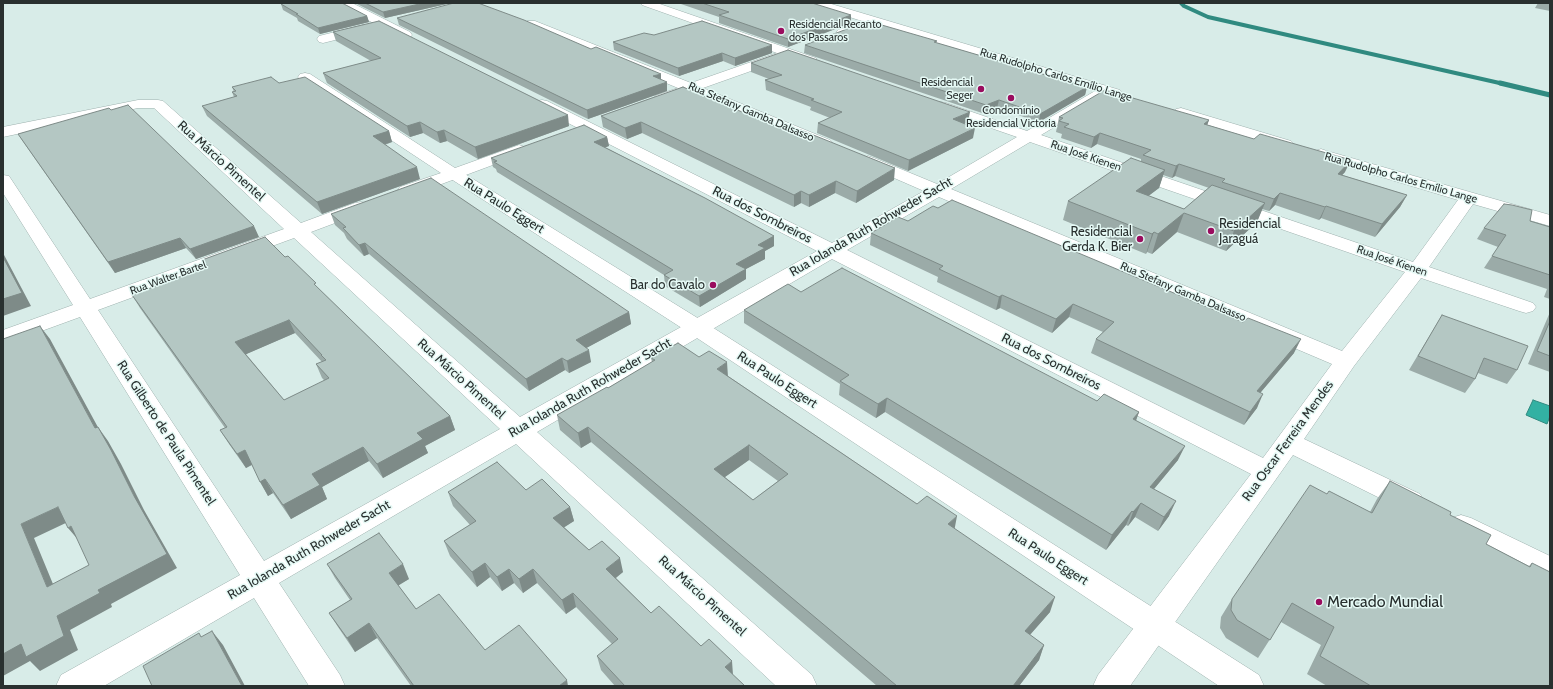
<!DOCTYPE html>
<meta charset="utf-8">
<style>
body{margin:0}
#map{position:relative;width:1553px;height:689px;overflow:hidden;background:#d8ece8;font-family:Cabin,sans-serif}
canvas{display:block}
.frame{position:absolute;inset:0;border:4px solid #29302f;pointer-events:none}
</style>
<div id="map">
<canvas width="1553" height="689"></canvas>
<div class="frame"></div>
</div>
<script>
const context = document.querySelector('canvas').getContext('2d');
context.lineJoin = 'round';
function fillPath(path, color) {
  context.fillStyle = color;
  context.fill(path, 'evenodd');
}
function toPath(rows) {
  const path = new Path2D();
  for (const r of rows) {
    path.moveTo(r[0], r[1]);
    for (let i = 2; i < r.length; i += 2) path.lineTo(r[i], r[i + 1]);
  }
  return path;
}
function strokePath(path, color, width, dash) {
  context.strokeStyle = color;
  context.lineWidth = width;
  context.lineCap = dash ? 'butt' : 'round';
  context.setLineDash(dash || []);
  context.stroke(path);
}
function write(font, color, halo, rows, align = 'center') {
  context.font = font + ' Cabin,sans-serif';
  context.lineWidth = 3;
  context.setLineDash([]);
  context.textBaseline = 'middle';
  context.strokeStyle = halo;
  context.fillStyle = color;
  for (const [text, x, y, turn = 0] of rows) {
    context.save();
    context.translate(x, y);
    context.rotate((+turn || 0) * Math.PI / 180);
    context.textAlign = isNaN(turn) ? turn : align;
    if (halo) context.strokeText(text, 0, 0);
    context.fillText(text, 0, 0);
    context.restore();
  }
}
const water = toPath([
 [1533,400,1550,406,1550,416,1547,424,1526,415,1533,400]
]);
const streamFar1 = toPath([
 [1181,3,1184,6,1208,17,1504,84]
]);
const stream = toPath([
 [1500,83,1550,95]
]);
const minor = toPath([
 [338,3,352,3,410,32,412,35,410,38,406,39,402,38,339,5,338,3],
 [641,3,657,3,816,58,817,61,816,64,811,65,783,55,784,57,782,60,703,88,830,140,833,143,830,146,825,148,820,146,690,93,665,102,660,103,655,102,653,99,655,96,678,88,527,25,525,23,527,21,535,21,691,83,777,53,642,5,641,3],
 [811,3,828,3,1120,90,1122,93,1120,96,1115,97,1108,95,1041,135,1413,262,1458,200,1315,157,1313,154,1315,151,1321,149,1327,151,1550,215,1550,226,1473,204,1429,267,1533,303,1536,307,1533,311,1526,313,1519,311,1421,278,1354,366,1304,439,1420,494,1424,501,1420,508,1410,511,1400,508,1293,455,1130,686,1093,686,1098,675,1251,474,832,259,537,432,812,675,817,686,776,686,516,444,279,583,340,675,345,686,309,686,254,598,104,686,56,686,61,675,240,575,80,317,3,345,3,330,73,305,3,193,3,175,9,176,90,299,284,229,154,108,138,108,3,137,3,127,138,100,158,100,163,101,301,223,355,203,361,202,367,203,370,207,367,211,311,232,520,417,817,251,537,107,535,104,537,101,542,100,547,101,832,243,924,191,862,164,860,161,862,158,868,156,874,158,937,184,1017,137,936,109,934,106,936,103,941,102,946,103,1027,131,1095,91,874,24,846,36,838,36,836,33,838,30,862,21,812,5,811,3],
 [1030,142,1405,272,1342,351,951,189,1030,142],
 [939,197,1332,364,1263,458,847,250,939,197],
 [294,238,500,429,264,561,98,310,294,238],
 [363,25,367,26,369,29,367,32,323,43,319,42,317,39,319,36,363,25],
 [305,73,310,74,455,168,519,145,525,147,527,150,525,153,412,195,406,196,400,195,397,191,400,187,441,173,300,80,298,77,300,74,305,73],
 [1181,108,1291,141,1294,144,1291,147,1286,149,1176,115,1174,112,1176,109,1181,108],
 [1461,515,1471,518,1550,556,1550,582,1540,579,1451,534,1447,526,1451,518,1461,515]
]);
const tertiary = toPath([
 [454,169,460,171,704,322,1259,675,1264,686,1219,686,688,332,448,177,446,174,448,171,454,169]
]);
const wall = toPath([
 [355,3,451,3,385,18],
 [678,3,812,3,851,23,788,47,719,23,719,17],
 [1538,3,1550,3,1550,11,1535,8],
 [281,4,367,16,369,22,320,34,298,21,297,18,283,10],
 [397,18,661,80,667,91,588,119,399,25],
 [333,32,569,126,478,159,447,141,440,143,423,133,410,137,327,83,323,73,371,61,336,41],
 [654,35,772,53,735,66,723,61,679,76,614,50,613,42],
 [937,43,1087,87,1085,95,1039,122,997,108,985,114,804,53,805,45],
 [751,63,968,122,963,124,973,138,908,171,817,133,818,123,830,118,810,110,811,107,766,90,765,80,769,79,751,72],
 [279,83,389,131,392,142,385,145,420,179,322,214,207,116,202,106,234,97,232,92,234,92,232,87],
 [683,87,894,180,856,203,835,193,809,207,801,203,794,207,642,133,627,139,603,127,601,116],
 [111,110,259,237,196,259,186,248,115,273,24,143,18,134],
 [1059,117,1209,120,1207,125,1345,172,1342,175,1407,195,1400,207,1375,237,1321,218,1319,220,1275,205,1269,211,1262,209,1257,222,1226,251,1177,232,1152,254,1147,252,1146,254,1063,220,1068,201,1141,162,1141,159,1097,144,1091,148,1061,138,1062,134,1056,132],
 [1163,175,1172,178,1175,176,1209,188,1184,209,1148,196,1159,188],
 [607,137,609,146,605,147,774,236,774,246,765,251,765,259,746,269,746,279,700,307,665,286,664,275,497,172,496,169,493,167,491,158],
 [331,214,629,312,631,324,586,348,591,362,569,373,565,370,529,391,369,254,364,256,347,239,344,233,335,225],
 [908,221,1294,353,1260,393,1257,408,1244,425,1091,353,1096,339,1103,332,1069,317,1052,333,1000,308,996,310,937,282,938,277,870,245,871,233],
 [1530,221,1550,227,1550,299,1544,297,1547,289,1484,268,1498,247,1477,239,1484,228],
 [202,260,318,288,450,416,455,430,425,446,428,453,383,478,369,461,322,487,327,499,291,519,273,493,268,496,252,465,246,468,229,444,220,430,225,428,140,308,132,295,206,267],
 [295,333,322,362,316,364,322,378,325,381,284,400,246,354],
 [801,292,1097,401,1139,412,1136,420,1178,460,1154,489,1169,516,1158,531,1135,517,1128,526,1126,525,1106,550,885,412,876,418,839,395,840,384,744,323,744,310],
 [1550,312,1550,372,1528,364],
 [1442,315,1517,370,1507,384,1478,373,1475,379,1465,393,1409,370],
 [651,358,728,376,917,504,954,528,1050,612,1030,635,1044,645,1039,660,1019,686,877,686,591,442,581,448,560,430,557,415,608,388,652,362],
 [749,460,778,481,753,500,725,477],
 [1390,481,1450,515,1486,544,1529,566,1532,563,1550,686,1327,686,1307,674,1321,645,1281,622,1258,658,1226,638,1220,628,1221,617,1232,599,1327,494,1370,512,1377,499],
 [526,490,570,507,574,521,564,527,589,550,623,572,616,578,651,613,701,646,745,686,615,686,601,670,597,656,612,644,576,607,566,614,537,583,523,593,514,583,502,591,490,577,477,587,450,556,444,541,470,525,453,506,448,492],
 [327,564,409,579,398,585,416,609,485,650,568,686,411,686,377,638,355,652,338,627,329,613,350,600,335,578]
]);
const shadedWall = toPath([
 [424,3,451,3,385,18,383,12],
 [851,15,851,23,788,47,788,39],
 [367,16,369,22,320,34,318,28],
 [772,45,772,53,735,66,735,58],
 [722,53,723,61,679,76,678,68],
 [661,74,661,82,653,76],
 [667,82,667,91,588,119,587,110],
 [1087,87,1085,95,1039,122,1040,114],
 [999,100,997,108,985,114,986,105],
 [970,112,968,122,951,129,953,119],
 [568,115,569,126,478,159,475,147],
 [1209,120,1205,131,1204,124],
 [420,122,423,133,410,137,407,126],
 [641,122,642,133,627,139,625,128],
 [975,128,973,138,908,171,909,160],
 [444,130,447,141,440,143,437,132],
 [389,131,392,142,376,147,373,136],
 [1100,133,1097,144,1091,148,1094,137],
 [607,137,609,146,596,151,594,142],
 [1351,160,1345,172,1332,186,1338,174],
 [1179,164,1175,176,1172,178,1176,166],
 [417,167,420,179,322,214,317,202],
 [895,168,894,180,856,203,857,191],
 [1165,170,1159,188,1130,210,1136,191],
 [836,181,835,193,809,207,809,195],
 [801,191,801,203,794,207,794,195],
 [1280,193,1275,205,1269,211,1274,199],
 [1407,195,1400,207,1375,237,1382,224],
 [1265,203,1257,222,1226,251,1234,231],
 [1326,206,1321,218,1319,220,1325,207],
 [1184,213,1177,232,1152,254,1158,234],
 [254,226,259,237,196,259,190,249],
 [1154,232,1147,252,1146,254,1152,234],
 [774,236,774,246,765,251,765,259,746,269,746,279,700,307,699,296,758,245],
 [180,238,186,248,115,273,108,262],
 [365,243,369,254,364,256,359,245],
 [3,253,31,306,3,316],
 [1002,295,1000,308,996,310,999,297],
 [1073,304,1069,317,1052,333,1056,319],
 [629,312,631,324,579,352,576,340],
 [289,320,295,333,242,356,235,342],
 [40,326,50,339,106,442,95,428],
 [1301,339,1294,353,1250,405,1257,391],
 [589,350,591,362,569,373,567,361],
 [562,358,565,370,529,391,526,379],
 [727,362,728,377,717,369],
 [1263,394,1257,408,1244,425,1250,412],
 [887,398,885,412,876,418,878,404],
 [1139,412,1134,426,1133,419],
 [450,416,455,430,425,446,428,453,383,478,377,464,417,433],
 [98,427,108,441,121,464,144,510,177,568,111,604,112,607,70,630,78,650,40,671,30,661,3,676,3,654,57,616,134,496],
 [588,427,591,442,581,448,578,433],
 [749,445,749,460,715,484,714,469],
 [1185,446,1178,460,1144,501,1150,487],
 [363,447,369,461,322,487,327,499,291,519,283,505,312,474],
 [245,450,253,464,246,468,237,454],
 [265,479,273,493,268,496,260,482],
 [1176,501,1169,516,1158,531,1164,517],
 [1141,503,1135,517,1128,526,1133,512],
 [58,507,70,521,34,538,60,601,47,587,21,524],
 [570,507,574,521,557,532,553,518],
 [1132,511,1126,525,1106,550,1112,535],
 [957,516,954,532,948,524],
 [71,526,80,542,68,528],
 [620,558,623,572,609,583,606,569],
 [485,563,490,577,477,587,472,572],
 [403,564,409,579,396,587,389,573],
 [509,569,514,583,502,591,497,577],
 [533,569,537,583,523,593,519,579],
 [573,593,576,607,566,614,562,600],
 [1055,597,1050,612,1020,646,1025,631],
 [369,623,377,638,355,652,347,638],
 [212,631,223,645,245,686,242,686],
 [1044,645,1039,660,1019,686,1013,686],
 [732,661,733,675,725,667],
 [567,680,568,686,559,686]
]);
const building = toPath([
 [286,3,342,3,367,16,318,28,296,14,298,14,281,4,286,3],
 [365,3,424,3,383,12,365,3],
 [454,3,478,3,524,20,591,49,596,47,661,74,653,76,667,82,587,110,397,18,454,3],
 [702,3,812,3,851,15,788,39,719,15,729,12,702,3],
 [379,21,568,115,475,147,444,130,437,132,420,122,407,126,323,73,381,58,333,32,379,21],
 [702,21,772,45,735,58,722,53,678,68,613,42,644,33,654,35,702,21],
 [868,21,937,41,934,42,1087,87,1040,114,999,100,986,105,805,45,868,21],
 [788,50,970,112,953,119,975,128,909,160,818,123,842,112,811,100,814,99,765,80,782,75,751,63,788,50],
 [271,77,279,83,305,77,389,131,373,136,417,167,317,202,202,106,237,96,232,92,236,91,232,87,271,77],
 [683,87,792,133,801,130,895,168,857,191,836,181,809,195,801,191,794,195,641,122,625,128,601,116,683,87],
 [1105,90,1209,120,1204,124,1254,139,1260,134,1351,160,1338,174,1407,195,1382,224,1326,206,1325,207,1280,193,1274,199,1222,182,1225,179,1179,164,1176,166,1143,155,1151,150,1100,133,1094,137,1064,127,1069,124,1059,121,1063,118,1059,117,1105,90],
 [128,105,254,226,190,249,180,238,108,262,18,134,109,108,111,110,128,105],
 [584,125,607,137,594,142,705,198,774,236,758,245,765,248,736,264,746,269,699,296,664,275,673,270,494,162,497,161,491,158,584,125],
 [1131,158,1165,170,1136,191,1184,209,1212,185,1265,203,1234,231,1184,213,1158,234,1154,232,1152,234,1068,201,1131,158],
 [431,178,629,312,576,340,589,350,567,361,562,358,526,379,365,243,359,245,343,228,346,227,331,214,431,178],
 [952,200,1243,322,1248,318,1301,339,1257,391,1263,394,1250,412,1096,339,1114,322,1073,304,1056,319,1002,295,999,297,939,269,943,266,871,233,898,217,908,221,933,206,938,208,952,200],
 [1504,204,1512,205,1532,210,1530,221,1550,227,1550,275,1492,256,1506,235,1484,228,1504,204],
 [265,237,285,257,288,256,316,283,314,284,450,416,417,433,423,439,377,464,363,447,312,474,320,485,283,505,265,479,260,482,245,450,237,454,220,430,227,427,132,295,208,266,202,260,265,237],
 [289,320,322,355,321,355,326,360,316,364,329,378,284,400,235,342,289,320],
 [3,257,22,293,3,299,3,257],
 [842,268,1097,401,1104,394,1139,412,1133,419,1185,446,1150,487,1176,501,1164,517,1141,503,1133,512,1132,511,1112,535,887,398,878,404,840,381,849,375,744,310,788,284,801,292,842,268],
 [1442,315,1528,346,1517,370,1484,358,1475,379,1418,356,1442,315],
 [1550,321,1550,356,1537,351,1550,321],
 [40,326,95,428,98,427,111,450,134,496,167,554,98,590,100,593,57,616,64,636,26,657,21,644,3,654,3,339,40,326],
 [58,507,68,528,71,526,89,565,47,587,21,524,58,507],
 [678,343,699,357,709,351,727,362,717,369,917,504,927,496,957,516,948,524,1055,597,1025,631,1044,645,1013,686,897,686,588,427,578,433,557,415,607,387,608,388,655,360,651,358,678,343],
 [749,445,788,474,753,500,714,469,749,445],
 [497,462,526,490,542,479,570,507,553,518,589,550,602,541,620,558,606,569,651,613,659,606,701,646,709,639,732,661,725,667,745,686,625,686,597,656,618,639,573,593,562,600,533,569,519,579,509,569,497,577,485,563,472,572,444,541,476,521,448,492,497,462],
 [1390,481,1451,512,1450,515,1491,535,1486,544,1530,567,1532,563,1550,572,1550,686,1371,686,1320,656,1334,627,1292,603,1270,640,1237,620,1231,610,1232,599,1310,485,1327,494,1329,491,1372,513,1390,481],
 [379,533,403,564,389,573,416,609,439,594,485,650,519,625,567,680,559,686,414,686,369,623,347,638,329,613,352,599,327,564,379,533],
 [212,631,242,686,152,686,143,666,199,633,201,637,212,631]
]);
const markers = [
 [781,31,4,"#9a0c5e"],
 [981,89,4,"#9a0c5e"],
 [1011,98,4,"#9a0c5e"],
 [1211,231,4,"#9a0c5e"],
 [1140,239,4,"#9a0c5e"],
 [713,285,4,"#9a0c5e"],
 [1319,602,4,"#9a0c5e"]
];
const farPoinames = [
 ["Residencial Recanto",789,25],
 ["dos Passaros",789,38],
 ["Residencial",973,83,"right"],
 ["Seger",973,96,"right"],
 ["Condomínio",1011,111,"center"],
 ["Residencial Victoria",1011,124,"center"]
];
const farStreetnames = [
 ["Rua Rudolpho Carlos Emílio Lange",1056,75,17],
 ["Rua Stefany Gamba Dalsasso",751,112,23],
 ["Rua José Kienen",1086,156,19],
 ["Rua Rudolpho Carlos Emílio Lange",1401,178,16],
 ["Rua José Kienen",1392,261,19],
 ["Rua Walter Bartel",168,278,-20],
 ["Rua Stefany Gamba Dalsasso",1183,292,23]
];
const streetNames = [
 ["Rua Márcio Pimentel",221,161,42],
 ["Rua Paulo Eggert",504,206,32],
 ["Rua dos Sombreiros",762,215,27],
 ["Rua Iolanda Ruth Rohweder Sacht",871,227,-30],
 ["Rua dos Sombreiros",1051,362,27],
 ["Rua Márcio Pimentel",461,379,42],
 ["Rua Paulo Eggert",777,380,33],
 ["Rua Iolanda Ruth Rohweder Sacht",590,388,-30],
 ["Rua Gilberto de Paula Pimentel",166,433,57],
 ["Rua Oscar Ferreira Mendes",1288,441,-54],
 ["Rua Iolanda Ruth Rohweder Sacht",309,550,-30],
 ["Rua Paulo Eggert",1048,557,33],
 ["Rua Márcio Pimentel",702,596,42]
];
const poiNames = [
 ["Residencial",1219,224,"left"],
 ["Jaraguá",1219,239,"left"],
 ["Residencial",1132,232],
 ["Gerda K. Bier",1132,247],
 ["Bar do Cavalo",705,285]
];
const nearPoinames = [
 ["Mercado Mundial",1327,602]
];
fillPath(water, '#33b1a3');
strokePath(water, '#308a80', 1);
strokePath(streamFar1, '#308a80', 4);
strokePath(stream, '#308a80', 5);
strokePath(minor, '#9eb1ae', 1);
strokePath(tertiary, '#9eb1ae', 1);
fillPath(minor, '#fff');
fillPath(tertiary, '#fff');
fillPath(wall, '#9baba8');
fillPath(shadedWall, '#7e8b88');
fillPath(building, '#b4c7c3');
strokePath(building, '#7e8b88', 1);
for (const [x, y, r, color] of markers) {
  const dot = new Path2D();
  dot.arc(x, y, r, 0, 2 * Math.PI);
  context.fillStyle = color;
  context.fill(dot);
  strokePath(dot, '#e5f9f5', 1.5);
}
write('11px', '#29302f', '#e5f9f5', farPoinames, 'left');
write('11px', '#29302f', '#e5f9f5', farStreetnames);
write('13px', '#29302f', '#e5f9f5', streetNames);
write('13px', '#29302f', '#e5f9f5', poiNames, 'right');
write('16px', '#29302f', '#e5f9f5', nearPoinames, 'left');
</script>
